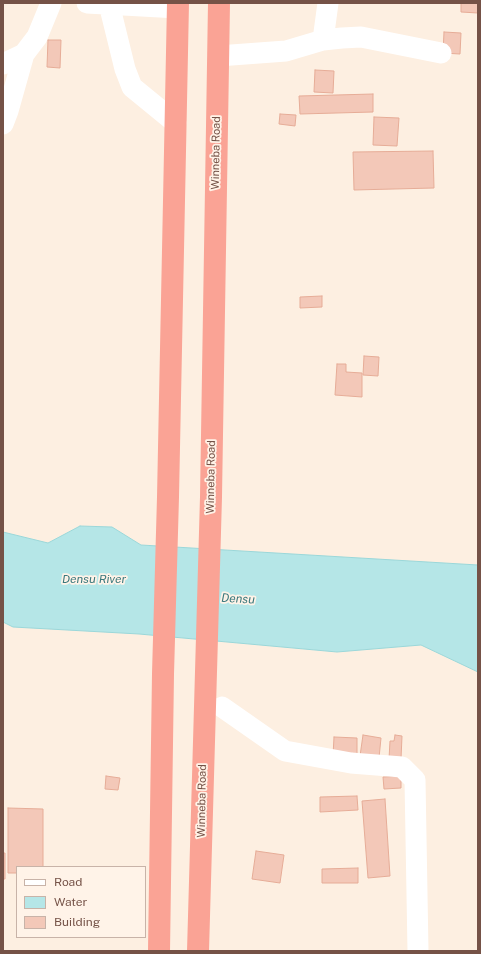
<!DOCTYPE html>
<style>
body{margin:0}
#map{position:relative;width:481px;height:954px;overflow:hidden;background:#fdefe1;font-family:"Public Sans",sans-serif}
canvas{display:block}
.frame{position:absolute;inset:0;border:4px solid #755247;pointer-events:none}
.legend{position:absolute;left:16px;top:866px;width:130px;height:72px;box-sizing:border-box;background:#fff3e8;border:1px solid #c8b3a8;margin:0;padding:5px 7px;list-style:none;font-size:12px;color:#755247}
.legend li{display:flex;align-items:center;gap:8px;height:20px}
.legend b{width:20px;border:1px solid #c8b3a8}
</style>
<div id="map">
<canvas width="481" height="954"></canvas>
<div class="frame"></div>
<ul class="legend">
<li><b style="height:5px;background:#fff"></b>Road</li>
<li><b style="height:11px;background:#b5e6e7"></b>Water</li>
<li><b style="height:11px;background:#f3c8b8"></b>Building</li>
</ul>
</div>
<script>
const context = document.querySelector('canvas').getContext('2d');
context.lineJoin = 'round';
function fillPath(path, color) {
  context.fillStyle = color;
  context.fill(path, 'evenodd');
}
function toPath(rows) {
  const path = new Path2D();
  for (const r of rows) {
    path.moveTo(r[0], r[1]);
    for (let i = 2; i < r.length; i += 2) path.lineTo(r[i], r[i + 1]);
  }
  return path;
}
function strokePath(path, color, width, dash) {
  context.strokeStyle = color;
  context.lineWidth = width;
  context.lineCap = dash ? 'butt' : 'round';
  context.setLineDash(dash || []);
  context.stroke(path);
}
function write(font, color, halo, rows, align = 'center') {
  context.font = font + ' "Public Sans",sans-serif';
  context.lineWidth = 3.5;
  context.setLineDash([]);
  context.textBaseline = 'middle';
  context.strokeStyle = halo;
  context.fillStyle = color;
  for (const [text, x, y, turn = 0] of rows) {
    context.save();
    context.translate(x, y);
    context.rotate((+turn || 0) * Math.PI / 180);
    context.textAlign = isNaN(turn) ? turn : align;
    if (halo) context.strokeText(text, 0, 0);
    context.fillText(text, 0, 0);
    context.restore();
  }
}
const water = toPath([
 [80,526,112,527,141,545,478,565,478,672,421,645,337,652,139,634,13,627,3,622,3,532,48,543,80,526]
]);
const building = toPath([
 [461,3,478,3,478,13,461,12,461,3],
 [444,32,461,33,460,54,443,53,444,32],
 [48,40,61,40,60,68,47,67,48,40],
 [315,70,334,71,333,93,314,92,315,70],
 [373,94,373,112,300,114,299,96,373,94],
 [280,114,296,115,295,126,279,124,280,114],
 [374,117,399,118,397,146,373,145,374,117],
 [433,151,434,188,354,190,353,152,433,151],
 [322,296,322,307,300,308,300,297,322,296],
 [364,356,379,357,378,376,363,375,364,356],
 [337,364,346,364,346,372,362,373,362,397,335,395,337,364],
 [363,735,381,738,379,758,360,756,363,735],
 [395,735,402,736,401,759,389,759,390,741,394,741,395,735],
 [334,737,357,738,357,757,333,756,334,737],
 [106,776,120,778,118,790,105,789,106,776],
 [401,776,401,788,384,789,383,777,401,776],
 [357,796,358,810,320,812,320,797,357,796],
 [385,799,390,876,368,878,362,801,385,799],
 [8,808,43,809,43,867,17,867,17,873,8,873,8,808],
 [256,851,284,855,280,883,252,879,256,851],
 [3,853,5,853,5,879,3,879,3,853],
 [358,868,358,883,322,883,322,869,358,868]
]);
const minor = toPath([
 [87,3,178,8],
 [109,4,125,69,132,87,176,123],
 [323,40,328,3],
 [218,56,286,51,323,40,342,38,361,37,441,53],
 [3,64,24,54,37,37,51,3],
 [3,124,8,111,24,54],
 [222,707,285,751,351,763,402,767,415,780,418,951]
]);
const highway = toPath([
 [159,951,163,674,168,497,178,3],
 [198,951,211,497,219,3]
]);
const streetNames = [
 ["Winneba Road",216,153,-89],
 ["Winneba Road",211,477,-89],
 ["Winneba Road",202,801,-89]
];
const waterNames = [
 ["Densu River",94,579],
 ["Densu",238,599,3]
];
fillPath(water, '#b5e6e7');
strokePath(water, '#9bd7d9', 1);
fillPath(building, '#f3c8b8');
strokePath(building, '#e6ac97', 1);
strokePath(minor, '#fff', 21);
strokePath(highway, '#faa395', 22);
write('11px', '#755247', '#fff3e8', streetNames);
write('italic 12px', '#3a787c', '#fff3e8', waterNames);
</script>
